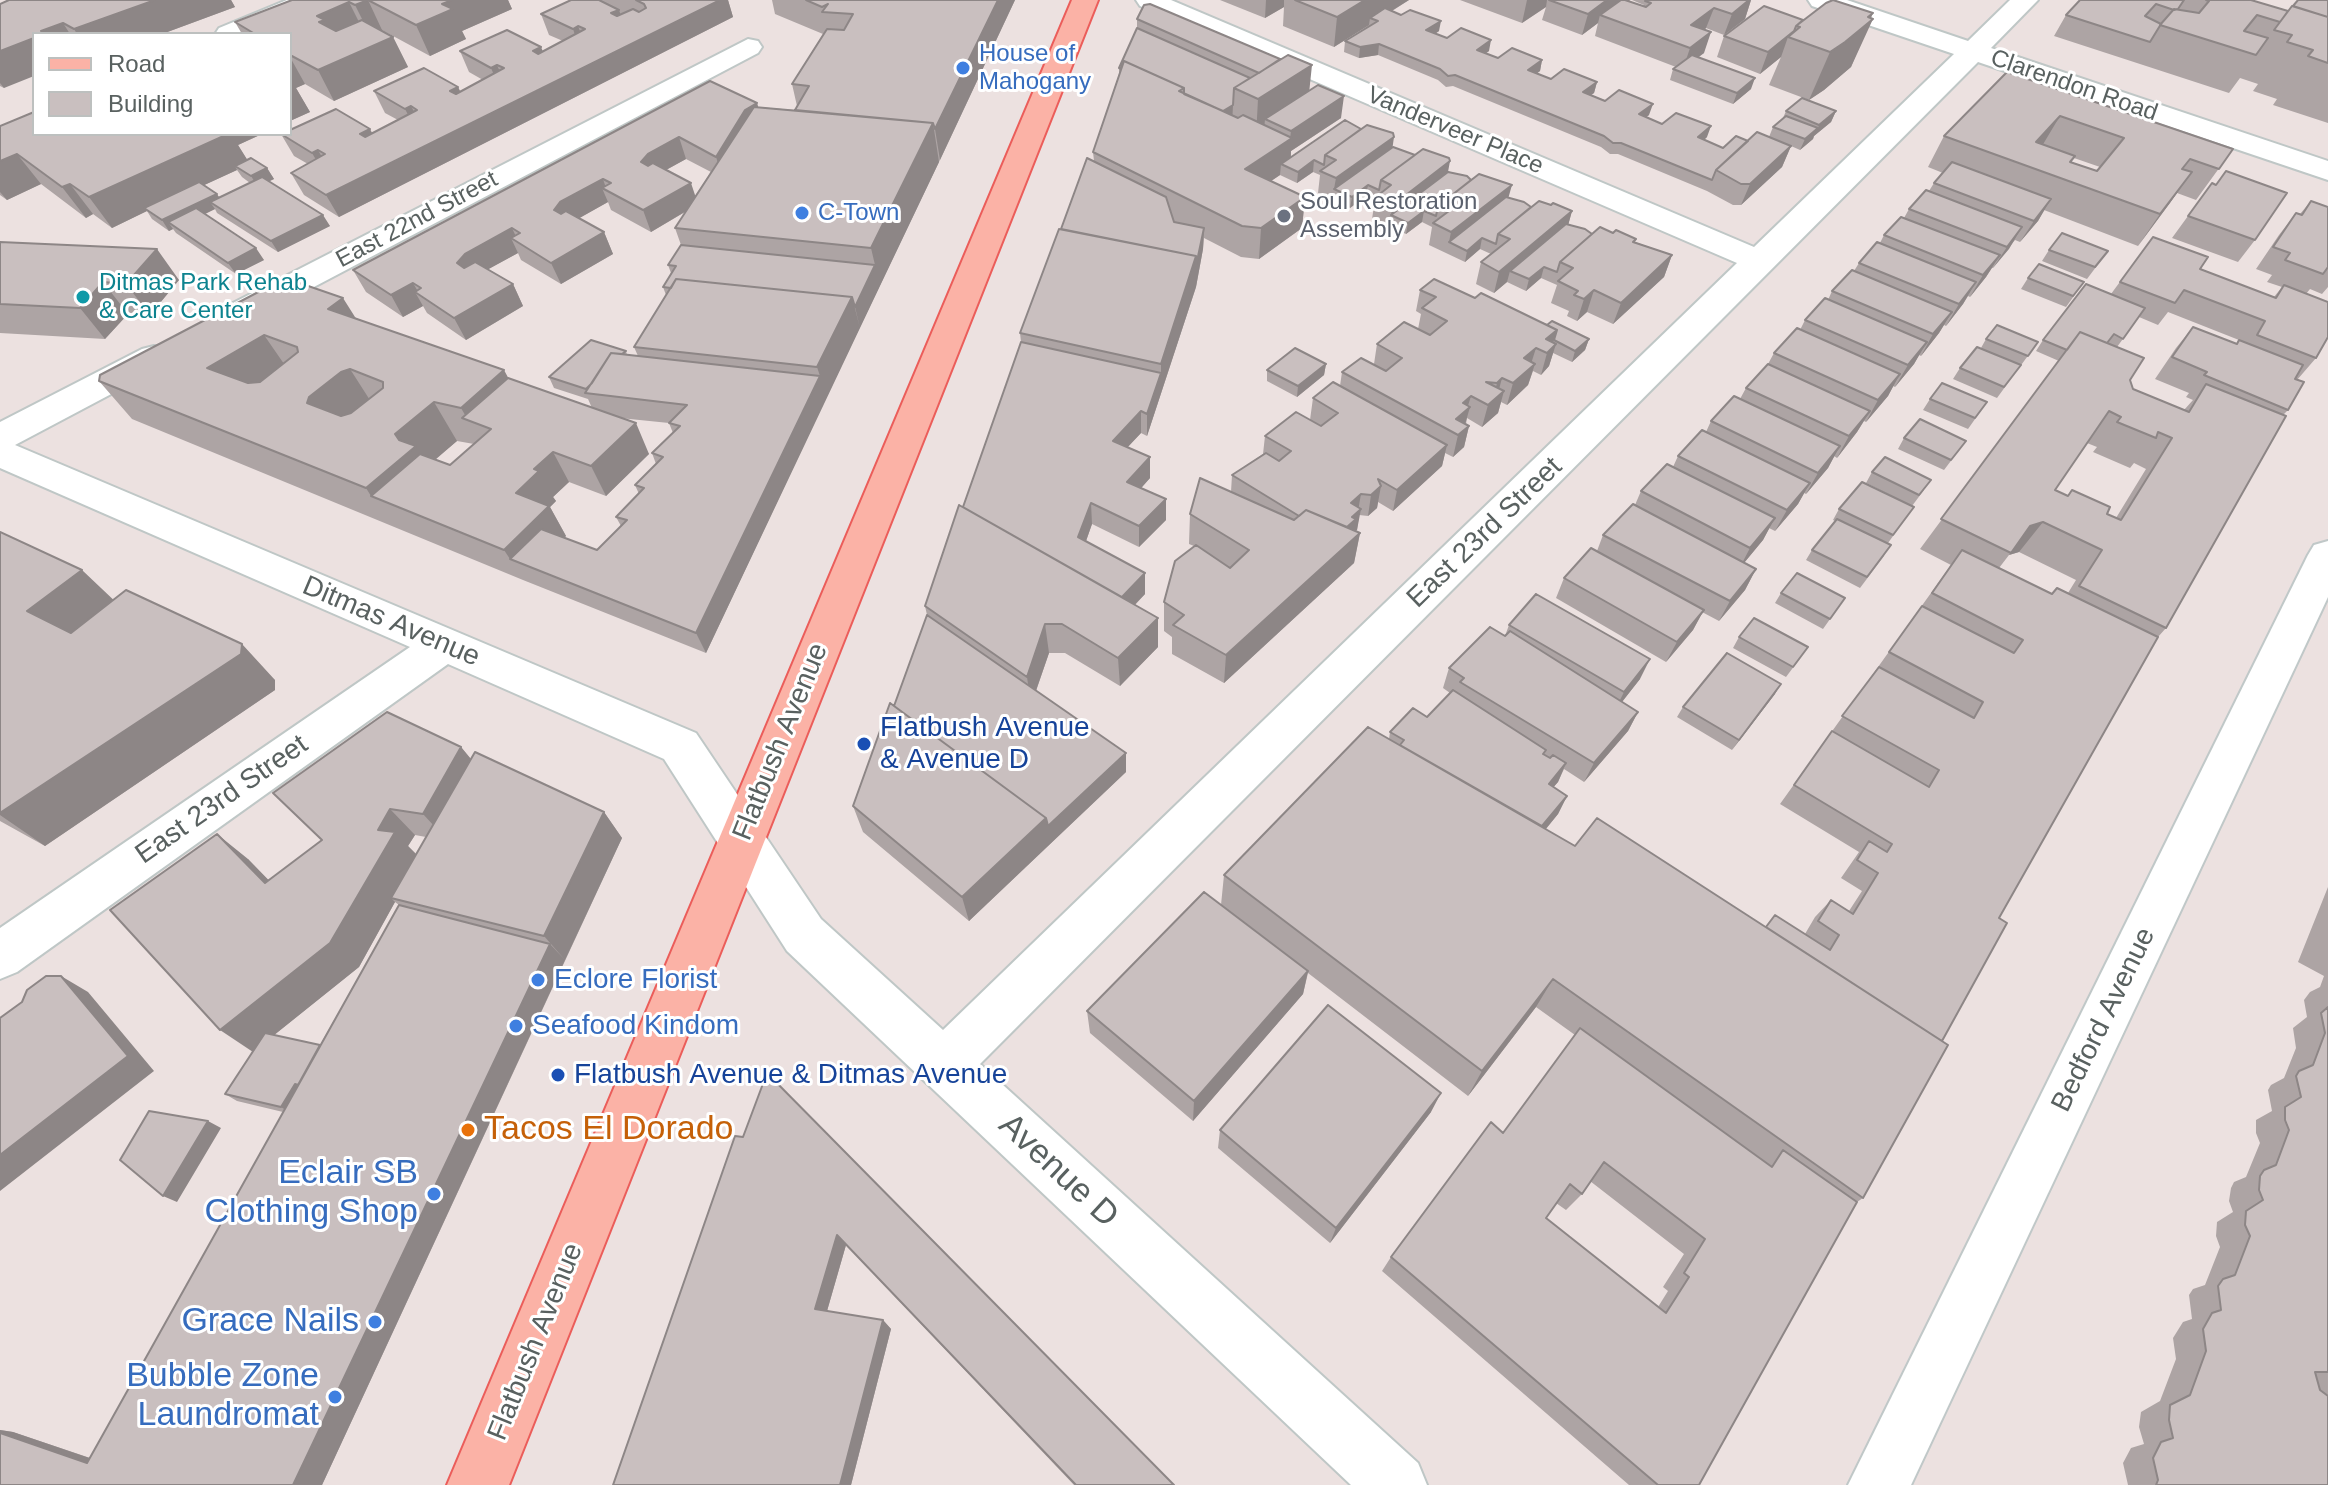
<!DOCTYPE html>
<style>
body{margin:0}
#map{position:relative;width:2328px;height:1485px;overflow:hidden;background:#ece1e0;font-family:Helvetica,sans-serif}
canvas{display:block}
.legend{position:absolute;left:32px;top:32px;width:260px;height:104px;box-sizing:border-box;background:#fff;border:2px solid #bdc0bf;margin:0;padding:10px 14px;list-style:none;font-size:24px;color:#596160}
.legend li{display:flex;align-items:center;gap:16px;height:40px}
.legend b{width:40px;border:2px solid #bdc0bf}
</style>
<div id="map">
<canvas width="2328" height="1485"></canvas>
<ul class="legend">
<li><b style="height:10px;background:#fbb2a6"></b>Road</li>
<li><b style="height:22px;background:#c9bfbf"></b>Building</li>
</ul>
</div>
<script>
const context = document.querySelector('canvas').getContext('2d');
context.lineJoin = 'round';
function toPath(rows) {
  const path = new Path2D();
  for (const r of rows) {
    path.moveTo(r[0], r[1]);
    for (let i = 2; i < r.length; i += 2) path.lineTo(r[i], r[i + 1]);
  }
  return path;
}
function strokePath(path, color, width, dash) {
  context.strokeStyle = color;
  context.lineWidth = width;
  context.lineCap = dash ? 'butt' : 'round';
  context.setLineDash(dash || []);
  context.stroke(path);
}
function fillPath(path, color) {
  context.fillStyle = color;
  context.fill(path, 'evenodd');
}
function write(font, color, halo, rows, align = 'center') {
  context.font = font + ' Helvetica,sans-serif';
  context.lineWidth = 6;
  context.setLineDash([]);
  context.textBaseline = 'middle';
  context.strokeStyle = halo;
  context.fillStyle = color;
  for (const [text, x, y, turn = 0] of rows) {
    context.save();
    context.translate(x, y);
    context.rotate((+turn || 0) * Math.PI / 180);
    context.textAlign = isNaN(turn) ? turn : align;
    if (halo) context.strokeText(text, 0, 0);
    context.fillText(text, 0, 0);
    context.restore();
  }
}
const street = toPath([
 [287,0,323,0,319,6,251,34,215,34,219,28,287,0],
 [1136,0,1171,0,1754,247,1954,54,1812,6,1808,0,1847,0,1968,41,2010,0,2038,0,1991,48,2328,161,2328,180,1978,62,980,1064,1418,1463,1427,1485,1351,1485,787,951,664,759,448,664,17,972,0,979,0,928,410,647,0,468,0,422,142,349,154,346,166,349,171,357,166,365,15,445,696,733,821,919,943,1030,1737,263,1140,6,1136,0],
 [748,39,758,41,762,47,758,53,255,318,243,321,231,318,226,311,231,304,748,39]
]);
const secondary = toPath([
 [2328,541,2328,597,1911,1485,1848,1485,2308,555,2314,545,2328,541]
]);
const primary = toPath([
 [1072,0,1098,0,509,1485,447,1485,1072,0]
]);
const wall = toPath([
 [9,0,231,0,235,7,162,34,34,34,4,88,0,86,0,4],
 [292,0,508,0,512,9,462,31,466,39,430,56,382,30,381,30,393,37,408,67,334,101,305,84,296,88,310,112,290,121,290,34,242,34,235,22],
 [571,0,728,0,733,17,339,217,304,195,291,173,308,164,294,156,281,134,372,134,398,120,385,113,374,91,458,87,460,91,483,80,469,72,460,51,543,52,563,41,549,35,541,14],
 [772,0,1015,0,939,162,826,398,706,653,523,580,132,419,99,381,285,278,356,318,508,378,592,408,588,399,554,388,549,377,626,351,627,355,638,356,634,347,666,295,663,287,671,273,668,265,681,245,675,228,685,212,651,232,611,210,608,202,579,218,604,232,613,254,561,284,521,260,518,253,488,269,513,284,523,306,466,340,427,313,423,306,403,317,366,292,353,270,757,103,758,107,795,110,797,106,792,84,823,34,775,14],
 [686,159,711,172,695,196,666,170],
 [620,418,669,423,673,433,652,453,656,464,635,485,639,494,616,517,621,526,597,550,564,538,566,536,550,507,556,501,553,497,569,482,606,496,649,454],
 [457,441,474,444,450,465,435,459],
 [1220,0,1409,0,1392,11,1439,31,1435,34,1489,51,1485,54,1498,58,1542,60,1540,71,1536,74,1551,79,1597,82,1594,93,1590,95,1649,115,1646,117,1662,124,1707,137,1704,140,1723,148,1748,141,1769,137,1773,127,1783,118,1786,111,1836,111,1831,122,1814,136,1813,139,1800,150,1791,146,1782,167,1741,205,1733,205,1707,191,1618,154,1610,154,1601,147,1453,86,1446,87,1438,80,1378,55,1359,58,1344,52,1345,41,1369,25,1334,47,1283,26,1284,7,1265,18],
 [1460,0,1630,0,1629,1,1644,6,1644,5,1632,0,1751,0,1745,19,1724,35,1706,28,1705,30,1704,53,1698,57,1751,89,1733,104,1670,80,1673,69,1676,67,1595,36,1598,23,1582,35,1542,20,1546,7,1522,23],
 [2080,0,2251,0,2288,11,2328,0,2328,123,2273,105,2277,99,2253,91,2258,84,2240,78,2229,93,2054,36,2066,15],
 [1873,13,1851,67,1824,90,1809,100,1769,85,1781,57,1760,74,1717,57,1724,36,1803,20],
 [1137,19,1309,91,1341,118,1291,151,1291,157,1393,147,1531,207,1551,205,1572,211,1568,225,1592,234,1613,233,1636,239,1635,242,1672,255,1664,277,1613,324,1587,312,1577,321,1567,316,1569,311,1551,303,1557,285,1541,278,1526,291,1507,282,1494,293,1476,284,1481,262,1491,254,1480,249,1465,262,1429,245,1432,227,1422,222,1406,234,1372,219,1375,200,1366,196,1350,208,1318,193,1320,175,1313,172,1297,183,1280,175,1271,181,1305,197,1302,228,1259,259,1241,257,1204,238,1203,249,1196,287,1147,436,1141,433,1127,447,1150,457,1150,478,1141,488,1166,520,1139,547,1092,524,1086,541,1145,594,1135,605,1158,647,1120,686,1065,653,1049,653,1036,691,1126,753,1126,772,969,921,863,832,853,806,894,706,927,615,925,606,963,507,1021,342,1020,333,1061,229,1094,161,1093,152,1119,74,1119,68,1137,28],
 [2007,72,2233,149,2196,200,2177,193,2138,246,2044,210,2038,221,2020,242,2015,240,1993,268,1992,268,1986,277,1970,297,1968,296,1963,304,1946,326,1944,325,1939,333,1921,356,1919,355,1914,364,1895,387,1893,386,1888,396,1866,422,1864,421,1857,432,1837,458,1834,456,1828,468,1806,494,1804,493,1798,504,1775,531,1769,528,1763,540,1744,563,1756,569,1745,590,1719,621,1702,612,1693,630,1666,662,1556,598,1564,578,1597,551,1603,535,1635,505,1641,491,1673,467,1678,456,1706,432,1711,421,1740,399,1746,388,1768,364,1774,353,1800,330,1805,320,1828,300,1832,291,1854,271,1859,263,1880,243,1884,235,1904,218,1909,209,1929,191,1934,183,1943,173,1928,167,1944,136],
 [2074,158,2100,167,2097,171,2071,162],
 [0,126,34,134,262,134,238,145,247,160,267,168,274,179,269,181,330,226,278,252,217,213,215,209,205,214,264,260,236,274,176,233,173,229,169,231,152,219,147,211,112,228,93,214,86,218,41,184,7,200,0,195],
 [237,170,242,177,250,183,219,197,204,185],
 [2212,183,2255,240,2238,262,2172,238],
 [2311,201,2328,207,2328,287,2322,294,2310,289,2306,294,2316,358,2297,380,2288,410,2283,415,2166,628,2158,637,1999,918,1942,1041,1863,1198,1857,1202,1699,1485,1629,1485,1382,1271,1391,1257,1503,1133,1575,1035,1536,1007,1468,1096,1308,973,1303,994,1193,1121,1090,1033,1087,1011,1221,905,1224,875,1389,739,1390,732,1427,717,1450,693,1443,688,1449,668,1505,636,1509,625,1640,679,1622,702,1638,712,1628,731,1584,782,1564,769,1558,782,1553,787,1567,796,1558,814,1546,829,1575,846,1765,927,1775,915,1805,934,1815,917,1831,900,1849,911,1862,891,1841,878,1859,852,1780,804,1951,565,1920,549,2059,361,2036,351,2043,340,2111,294,2153,237,2200,269,2274,297,2282,287,2267,282,2272,275,2256,269,2279,235,2296,213,2300,214],
 [2168,312,2239,340,2236,344,2193,327,2176,348,2155,379,2189,393,2186,397,2193,400,2184,410,2133,389,2117,347,2139,317,2158,325],
 [2087,443,2097,447,2093,452,2130,468,2134,463,2146,469,2116,518,2055,490],
 [2019,552,2076,580,2068,593,2057,588,2052,594,1999,568,2009,555],
 [1590,1181,1684,1254,1663,1287,1668,1291,1658,1307,1546,1218,1556,1203,1566,1210,1582,1194],
 [0,242,179,280,150,315,128,314,105,339,0,333],
 [2049,250,2108,251,2087,279,2042,261],
 [2028,278,2084,282,2066,307,2021,289],
 [1420,290,1475,298,1589,339,1585,350,1572,362,1553,353,1549,366,1541,375,1533,371,1528,385,1507,405,1501,402,1498,413,1482,427,1467,418,1466,424,1469,426,1464,447,1453,457,1445,453,1442,466,1393,511,1378,502,1377,508,1368,516,1359,515,1357,530,1356,531,1360,533,1354,563,1224,683,1172,654,1172,637,1164,631,1164,602,1194,546,1189,544,1190,514,1231,492,1232,475,1263,454,1265,436,1310,420,1313,398,1340,386,1342,372,1374,364,1377,344,1418,329,1421,314,1416,311],
 [1986,339,2038,342,1997,398,1953,379,1960,368,1981,348],
 [1326,364,1324,375,1297,397,1267,381,1267,370],
 [1930,399,1987,402,1968,429,1923,410],
 [1904,438,1966,441,1944,470,1898,449],
 [1872,472,1924,490,1912,506,1866,483],
 [1914,507,1888,543,1884,556,1860,588,1806,560,1812,550,1835,521,1833,520,1839,509],
 [0,532,113,600,275,680,275,690,45,846,0,821],
 [1781,593,1845,598,1823,629,1775,603],
 [1739,637,1801,657,1786,677,1733,648],
 [1775,694,1732,750,1677,717,1683,707],
 [461,747,471,759,604,812,622,838,322,1485,0,1485,0,1430,13,1432,90,1458,283,1112,237,1101,225,1094,253,1051,248,859,268,880],
 [415,835,426,837,416,854,408,846],
 [395,902,399,905,320,1045,274,1035,359,967],
 [2328,887,2328,1485,2128,1485,2123,1463,2131,1448,2144,1444,2139,1427,2141,1412,2160,1401,2176,1359,2173,1338,2183,1322,2192,1319,2189,1295,2193,1289,2205,1285,2220,1247,2216,1236,2217,1222,2233,1212,2229,1201,2231,1188,2234,1182,2246,1177,2260,1143,2256,1133,2256,1120,2272,1111,2268,1090,2271,1085,2284,1078,2296,1048,2293,1028,2307,1017,2304,1000,2310,992,2320,987,2324,976,2298,962],
 [1431,1112,1330,1243,1218,1148,1220,1130],
 [735,1136,1174,1485,1074,1485,846,1245,827,1311,883,1320,891,1329,851,1485,613,1485]
]);
const shadedWall = toPath([
 [139,0,231,0,235,7,162,34,77,34,74,29],
 [368,0,382,30,370,35,355,5],
 [452,0,508,0,512,9,462,31,466,39,430,56,416,25,442,4],
 [720,0,728,0,733,17,339,217,326,195],
 [998,0,1015,0,940,160,935,129],
 [1266,0,1284,0,1284,7,1265,18],
 [1365,0,1409,0,1377,20,1370,18,1369,25,1334,47,1337,17],
 [1527,0,1547,0,1546,7,1522,23],
 [1607,0,1630,0,1606,17,1600,15,1598,23,1582,35,1588,14],
 [1749,0,1751,0,1745,19,1724,35,1732,14],
 [349,2,364,32,337,44,319,22,317,16],
 [1714,8,1706,28,1685,46,1691,25],
 [619,10,626,30,611,13],
 [1873,13,1869,21,1873,19,1851,67,1824,90,1809,100,1830,52],
 [1441,21,1439,31,1424,41,1426,30],
 [63,23,70,34,43,34,41,31],
 [578,26,586,47,580,50,573,29],
 [1794,31,1788,37,1781,57,1760,74,1768,52],
 [1711,32,1704,53,1683,69,1690,48],
 [393,37,408,67,334,101,318,70],
 [34,38,34,76,4,88,0,83,0,51],
 [1491,40,1489,51,1474,61,1477,50],
 [1379,44,1378,55,1359,58,1360,47],
 [541,47,550,68,533,51],
 [290,57,305,84,296,88,310,112,290,121],
 [1542,60,1540,71,1526,81,1528,70],
 [497,65,506,86,500,89,491,68],
 [1312,65,1308,103,1265,119,1264,131,1256,137,1258,99],
 [1755,78,1751,89,1733,104,1737,93],
 [1597,82,1594,93,1580,103,1583,92],
 [458,87,468,108,450,91],
 [1344,96,1341,118,1291,151,1290,168,1281,164,1280,175,1243,200,1245,169,1290,139,1291,131],
 [757,103,763,125,723,178,716,157,745,110],
 [1653,104,1649,115,1636,125,1639,114],
 [1233,105,1232,126,1219,114],
 [411,106,422,127,416,130,405,109],
 [1836,111,1831,122,1814,136,1813,139,1800,150,1805,139,1818,128,1819,125],
 [2060,116,2042,146,2036,142],
 [933,123,939,162,860,328,855,307,875,265,871,248],
 [1711,126,1707,137,1694,149,1698,137],
 [370,129,381,150,360,134],
 [221,134,262,134,238,145,250,164,235,166,237,170,148,211,144,208,147,211,112,228,89,197],
 [679,137,686,159,655,176,641,162,648,154],
 [1394,137,1391,158,1334,189,1336,178],
 [1791,146,1782,167,1741,205,1750,184],
 [318,150,330,172,325,175,312,153],
 [17,154,41,184,7,200,0,192,0,161],
 [1314,160,1313,172,1297,183,1298,172],
 [1450,161,1446,183,1391,215,1393,205],
 [267,168,274,179,258,187,251,176],
 [2192,172,2170,203,2138,246,2160,214],
 [603,179,607,191,602,188,608,202,569,224,554,210,560,202],
 [691,183,698,204,651,232,643,210],
 [70,184,93,214,86,218,62,187],
 [1368,185,1366,196,1350,208,1352,197],
 [1512,185,1506,206,1449,242,1451,232],
 [217,194,224,205,210,202,215,209,176,228,168,222,173,229,169,231,162,220],
 [1305,197,1302,228,1259,259,1261,228],
 [2051,199,2038,221,2020,242,2034,221],
 [1424,211,1422,222,1406,234,1408,223],
 [1572,211,1566,233,1510,271,1507,282,1494,293,1499,272],
 [323,215,330,226,278,252,271,241],
 [2022,227,2009,249,1993,268,2007,247],
 [512,228,519,243,511,238,518,253,476,276,457,263,465,254],
 [1204,228,1203,249,1196,287,1147,436,1147,414,1161,373,1161,364],
 [604,232,613,254,561,284,551,263],
 [1482,238,1480,249,1465,262,1467,251],
 [256,248,264,260,236,274,228,263],
 [157,249,179,280,150,315,126,284],
 [1672,255,1664,277,1613,324,1621,303],
 [2000,255,1986,277,1970,297,1983,275],
 [1544,267,1541,278,1526,291,1529,279],
 [103,282,128,314,105,339,80,308],
 [1976,282,1963,304,1946,326,1959,304],
 [413,283,420,295,415,292,423,306,403,317,391,295],
 [513,284,523,306,466,340,454,318],
 [1594,290,1587,312,1577,321,1584,299],
 [852,297,860,328,706,653,696,633,820,376,817,367],
 [343,298,367,336,328,309],
 [1952,312,1939,333,1921,356,1933,334],
 [1557,330,1551,349,1556,344,1549,366,1541,375,1547,353,1546,339],
 [264,335,291,374,236,407,207,368],
 [1589,339,1585,350,1572,362,1575,351],
 [1927,342,1914,364,1895,387,1908,365],
 [1536,348,1530,367,1535,364,1528,385,1507,405,1513,383,1524,358],
 [1326,364,1324,375,1297,397,1298,386],
 [350,369,375,408,334,442,307,403,309,397,341,372],
 [504,370,525,409,491,429,468,420,461,408],
 [1900,374,1888,396,1866,422,1878,400],
 [1502,378,1497,397,1504,391,1498,413,1482,427,1488,405,1492,402,1497,383],
 [1471,396,1467,409,1470,407,1464,428,1456,419,1463,403],
 [434,402,457,441,428,466,371,496,366,488,395,434],
 [1141,411,1141,433,1114,462,1113,441],
 [1870,411,1857,432,1837,458,1849,436],
 [636,423,649,454,606,496,591,466],
 [1469,426,1464,447,1453,457,1458,435],
 [1447,445,1442,466,1393,511,1397,490],
 [1840,446,1828,468,1806,494,1818,473],
 [553,452,569,482,553,497,556,501,550,507,566,536,534,568,510,559,504,550,516,493,534,469],
 [1150,457,1150,478,1128,503,1127,482],
 [1810,483,1798,504,1775,531,1787,510],
 [1381,486,1377,508,1368,516,1371,495],
 [1361,494,1358,511,1361,509,1357,530,1354,532,1360,533,1354,563,1224,683,1226,655,1351,503],
 [1166,499,1166,520,1139,547,1139,526],
 [1091,503,1092,524,1080,558,1078,537],
 [1775,518,1763,540,1739,569,1750,548],
 [2043,522,2019,552,2009,555,2030,526],
 [1756,569,1745,590,1719,621,1730,601],
 [82,570,120,606,68,647,27,611],
 [1145,573,1145,594,1117,623,1116,603],
 [1704,610,1693,630,1666,662,1677,642],
 [1158,618,1158,647,1120,686,1118,658],
 [1045,624,1049,653,1031,705,1027,677],
 [242,644,275,680,275,690,45,846,0,815,0,813],
 [1650,659,1640,679,1614,712,1624,692],
 [1781,684,1775,694,1732,750,1739,740],
 [1638,712,1628,731,1584,782,1594,763],
 [461,747,483,774,447,840,423,814],
 [1126,753,1126,772,969,921,962,897,1046,818],
 [1566,763,1558,782,1540,803,1549,784],
 [1567,796,1558,814,1526,853,1534,835],
 [390,809,415,835,408,846,420,858,391,898,395,902,359,967,253,1052,220,1030,378,830],
 [604,812,622,838,565,960,544,936],
 [217,834,248,859,295,907,265,883],
 [550,944,565,960,322,1485,293,1485],
 [1308,971,1303,994,1193,1121,1194,1101],
 [61,976,88,992,154,1071,0,1191,0,1155],
 [1553,979,1536,1007,1468,1096,1482,1071],
 [295,1084,307,1092,292,1114,281,1107],
 [1441,1093,1431,1112,1330,1243,1336,1228],
 [208,1121,221,1128,177,1202,163,1196],
 [837,1235,846,1245,825,1318,815,1309],
 [883,1320,891,1329,851,1485,840,1485],
 [0,1430,13,1432,119,1468,87,1463,0,1433]
]);
const building = toPath([
 [9,0,155,0,74,29,63,23,41,31,45,33,34,34,34,38,0,51,0,4,9,0],
 [292,0,452,0,442,4,453,9,416,25,368,0,355,5,349,2,317,16,325,20,319,22,336,31,362,20,393,37,318,70,290,55,290,34,255,34,235,22,292,0],
 [571,0,599,0,619,10,611,13,617,16,633,9,639,12,646,8,644,4,636,0,720,0,326,195,291,173,325,154,318,150,312,153,281,134,290,134,290,130,336,109,370,129,360,134,365,137,417,110,411,106,405,109,374,91,424,68,458,87,450,91,456,94,504,68,497,65,491,68,460,51,507,30,541,47,533,51,538,54,585,29,578,26,573,29,541,14,571,0],
 [806,0,998,0,935,129,933,123,795,110,809,86,792,84,827,29,844,30,853,14,822,12,828,4,822,7,806,0],
 [1295,0,1365,0,1337,17,1295,0],
 [1549,0,1607,0,1588,14,1549,0],
 [1621,0,1625,0,1646,7,1651,3,1645,1,1647,0,1749,0,1732,14,1714,8,1691,25,1711,32,1690,48,1600,15,1621,0],
 [1833,0,1873,13,1868,17,1873,19,1845,42,1830,52,1788,37,1800,27,1796,26,1826,3,1833,0],
 [2080,0,2184,0,2178,9,2174,10,2156,4,2145,16,2161,24,2150,42,2066,15,2080,0],
 [2206,0,2251,0,2288,11,2280,22,2257,15,2244,31,2268,38,2256,55,2160,25,2174,9,2199,13,2209,1,2206,0],
 [2298,0,2328,0,2328,17,2293,6,2298,0],
 [1150,4,1280,59,1259,73,1137,19,1144,5,1150,4],
 [1764,6,1803,20,1796,26,1794,31,1768,52,1724,36,1764,6],
 [2292,6,2328,17,2328,63,2308,56,2313,50,2287,42,2292,35,2274,30,2292,6],
 [1385,8,1401,15,1410,10,1441,21,1426,30,1447,38,1461,28,1491,40,1477,50,1498,58,1512,48,1542,60,1528,70,1551,79,1564,69,1597,82,1583,92,1605,101,1619,90,1653,104,1639,114,1662,124,1676,113,1711,126,1698,137,1723,148,1736,136,1748,141,1716,170,1712,180,1621,143,1613,143,1604,136,1455,75,1448,76,1440,69,1379,44,1360,47,1345,41,1378,21,1370,18,1385,8],
 [1137,28,1250,78,1234,88,1233,105,1223,111,1184,94,1184,88,1124,61,1121,69,1119,68,1137,28],
 [1288,55,1312,65,1258,99,1234,88,1288,55],
 [1692,55,1755,78,1737,93,1673,69,1692,55],
 [1124,61,1184,88,1179,91,1238,118,1243,115,1292,138,1245,169,1305,197,1261,228,1242,226,1093,152,1124,61],
 [2007,72,2233,149,2219,169,2190,159,2182,169,2192,172,2160,214,1944,136,2007,72],
 [2060,116,2124,138,2097,171,2070,162,2075,156,2036,142,2060,116],
 [710,81,757,103,745,110,716,157,679,137,648,154,641,162,648,166,653,163,691,183,643,210,602,188,611,183,603,179,560,202,554,210,561,214,566,211,604,232,551,263,511,238,520,233,512,228,465,254,457,263,464,268,475,262,513,284,454,318,415,292,421,288,413,283,391,295,353,270,710,81],
 [1318,85,1344,96,1291,131,1265,119,1318,85],
 [1802,98,1836,111,1819,125,1786,111,1802,98],
 [754,107,933,123,871,248,675,228,754,107],
 [34,112,34,134,228,134,89,197,70,184,62,187,17,154,0,161,0,126,34,112],
 [1786,116,1818,128,1805,139,1773,127,1786,116],
 [1345,120,1361,129,1325,155,1324,165,1314,160,1298,172,1281,164,1345,120],
 [1367,125,1393,133,1394,137,1336,178,1320,171,1336,160,1325,155,1367,125],
 [1757,132,1791,146,1750,184,1741,184,1716,170,1757,132],
 [1393,147,1415,155,1381,180,1379,190,1368,185,1352,197,1334,189,1393,147],
 [1423,149,1449,158,1450,161,1393,205,1376,197,1391,185,1381,180,1423,149],
 [251,158,267,168,251,176,235,166,251,158],
 [1087,158,1166,197,1174,222,1204,228,1196,266,1196,256,1061,229,1087,158],
 [1952,162,2051,199,2034,221,1934,183,1952,162],
 [2226,171,2287,193,2255,240,2188,216,2212,183,2216,185,2226,171],
 [1448,172,1467,176,1471,180,1438,206,1436,216,1424,211,1408,223,1391,215,1448,172],
 [1479,174,1512,185,1451,232,1433,223,1449,211,1438,206,1479,174],
 [262,177,323,215,271,241,210,202,262,177],
 [199,182,217,194,162,220,144,208,199,182],
 [1926,190,2022,227,2007,247,1909,209,1926,190],
 [1506,197,1524,202,1531,207,1498,234,1496,244,1482,238,1467,251,1449,242,1506,197],
 [1539,201,1551,205,1553,203,1572,211,1499,272,1481,262,1510,239,1498,234,1539,201],
 [2311,201,2328,207,2328,267,2323,274,2285,260,2290,253,2273,247,2296,213,2302,215,2311,201],
 [196,208,256,248,228,263,168,222,196,208],
 [1901,217,2000,255,1983,275,1884,235,1901,217],
 [1566,224,1585,229,1592,234,1560,262,1557,272,1544,267,1529,279,1510,271,1566,224],
 [1600,227,1613,233,1616,230,1636,239,1633,242,1672,255,1621,303,1594,290,1584,299,1574,295,1578,291,1558,281,1573,268,1560,262,1600,227],
 [1059,229,1196,256,1161,364,1020,333,1059,229],
 [2062,233,2108,251,2095,267,2049,250,2062,233],
 [2153,237,2208,257,2200,269,2276,298,2284,285,2328,302,2328,337,2316,358,2257,335,2265,321,2184,290,2175,303,2120,282,2153,237],
 [0,242,157,249,126,284,103,282,80,308,0,304,0,242],
 [1877,242,1976,282,1959,304,1859,263,1877,242],
 [681,245,875,265,855,307,852,297,676,279,671,288,663,287,676,266,668,265,681,245],
 [2039,264,2084,282,2073,296,2028,278,2039,264],
 [1852,270,1952,312,1933,334,1832,291,1852,270],
 [285,278,343,298,328,309,504,370,461,408,434,402,395,434,399,440,416,446,366,488,99,381,100,375,285,278],
 [264,335,297,347,298,352,260,382,248,383,207,368,264,335],
 [350,369,383,382,383,388,351,413,341,416,307,403,309,397,341,372,350,369],
 [676,279,852,297,817,367,634,347,676,279],
 [1434,279,1475,298,1481,293,1557,330,1546,339,1556,344,1547,353,1536,348,1524,358,1535,364,1513,383,1502,378,1497,383,1486,382,1504,391,1488,405,1471,396,1463,403,1470,407,1456,419,1469,426,1458,435,1342,372,1361,358,1386,371,1402,358,1377,344,1404,322,1430,335,1447,321,1422,308,1436,297,1420,290,1434,279],
 [2086,284,2145,308,2123,339,2114,334,2107,343,2080,332,2067,350,2043,340,2086,284],
 [1825,298,1927,342,1908,365,1805,320,1825,298],
 [1552,321,1589,339,1575,351,1554,340,1557,330,1547,325,1552,321],
 [1997,325,2038,342,2028,356,1986,339,1997,325],
 [2193,327,2237,344,2239,340,2303,365,2295,379,2304,382,2288,410,2204,375,2207,372,2172,357,2193,327],
 [1797,328,1900,374,1878,400,1774,353,1797,328],
 [2080,332,2144,358,2130,380,2133,389,2189,412,2206,384,2286,416,2166,628,2079,586,2102,550,2043,522,2030,526,2011,553,1941,519,2080,332],
 [2109,411,2121,417,2117,422,2156,438,2158,432,2172,438,2121,520,2107,514,2110,507,2072,490,2068,496,2055,490,2109,411],
 [591,340,626,351,622,354,611,353,592,383,586,389,549,377,591,340],
 [1021,342,1161,373,1147,414,1141,411,1113,441,1150,457,1127,482,1166,499,1139,526,1091,503,1078,537,1145,573,1122,597,963,507,1021,342],
 [1977,347,2021,365,2004,387,1960,368,1977,347],
 [1295,348,1326,364,1298,386,1267,370,1295,348],
 [611,353,820,376,696,633,510,559,541,529,597,550,627,520,616,517,644,488,635,485,663,457,652,453,680,426,669,423,687,405,585,393,611,353],
 [1768,364,1870,411,1849,436,1746,388,1768,364],
 [508,378,636,423,591,466,553,452,534,469,539,471,516,493,549,506,504,550,371,496,420,454,450,465,491,429,462,418,508,378],
 [1333,382,1447,445,1397,490,1378,479,1381,486,1371,495,1361,494,1351,503,1361,509,1352,517,1356,519,1347,527,1306,510,1299,516,1232,475,1266,453,1279,461,1291,451,1265,436,1296,412,1321,426,1338,413,1313,398,1333,382],
 [1942,383,1987,402,1975,418,1930,399,1942,383],
 [1734,396,1840,446,1818,473,1711,421,1734,396],
 [1920,419,1966,441,1951,460,1904,438,1920,419],
 [1702,430,1810,483,1787,510,1678,456,1702,430],
 [1885,457,1931,480,1919,495,1872,472,1885,457],
 [1667,464,1775,518,1750,548,1641,491,1667,464],
 [1200,478,1294,520,1306,510,1360,533,1226,655,1173,625,1184,615,1164,602,1175,561,1196,545,1230,568,1249,550,1190,514,1200,478],
 [1862,482,1914,507,1893,535,1839,509,1862,482],
 [1633,504,1756,569,1730,601,1603,535,1633,504],
 [959,505,1158,618,1118,658,1062,624,1045,624,1027,677,925,606,959,505],
 [1837,519,1891,545,1867,577,1812,550,1837,519],
 [0,532,82,570,27,611,71,633,126,590,242,644,241,654,0,813,0,532],
 [1591,548,1704,610,1677,642,1564,578,1591,548],
 [1962,550,2052,594,2057,588,2158,637,1999,918,2007,923,1942,1041,1766,927,1775,915,1830,950,1839,935,1818,921,1831,900,1853,914,1878,873,1857,860,1869,841,1887,852,1892,844,1794,785,1832,731,1929,787,1939,770,1842,716,1879,667,1974,718,1983,702,1889,652,1922,606,2014,653,2023,640,1932,593,1962,550],
 [1797,573,1845,598,1830,619,1781,593,1797,573],
 [1536,594,1650,659,1624,692,1509,625,1536,594],
 [927,615,1126,753,1048,826,1046,818,894,706,927,615],
 [1754,618,1808,647,1793,667,1739,637,1754,618],
 [1490,627,1505,636,1510,631,1638,712,1594,763,1460,682,1464,678,1449,668,1490,627],
 [1727,653,1781,684,1739,740,1683,707,1727,653],
 [1453,690,1546,750,1543,754,1550,758,1553,755,1566,763,1549,784,1567,796,1542,826,1400,745,1404,740,1390,732,1413,708,1427,717,1453,690],
 [890,703,1046,818,962,897,853,806,890,703],
 [387,712,461,747,423,814,390,809,378,830,395,832,330,943,220,1030,110,910,217,834,265,883,322,840,273,793,387,712],
 [1368,727,1575,846,1597,818,1948,1045,1863,1198,1553,979,1482,1071,1224,875,1368,727],
 [475,752,604,812,544,936,391,898,475,752],
 [1204,892,1308,971,1194,1101,1087,1011,1204,892],
 [399,905,550,944,293,1485,0,1485,0,1433,87,1463,399,905],
 [46,976,61,976,128,1056,0,1155,0,1018,22,1002,27,990,46,976],
 [1328,1005,1441,1093,1336,1228,1220,1130,1328,1005],
 [2328,1007,2328,1372,2315,1372,2320,1390,2328,1396,2328,1485,2156,1485,2158,1480,2153,1458,2161,1442,2173,1438,2169,1420,2170,1405,2190,1395,2206,1351,2203,1329,2212,1313,2221,1310,2218,1286,2223,1279,2235,1275,2250,1236,2245,1225,2246,1211,2263,1200,2259,1190,2260,1176,2264,1170,2276,1165,2289,1130,2285,1120,2285,1107,2301,1097,2296,1076,2299,1071,2313,1065,2325,1033,2321,1013,2328,1007],
 [1580,1028,1772,1167,1783,1150,1857,1202,1699,1485,1658,1485,1391,1257,1491,1122,1503,1133,1580,1028],
 [1604,1162,1705,1239,1684,1273,1689,1277,1666,1313,1546,1218,1570,1184,1582,1194,1604,1162],
 [265,1033,320,1045,298,1085,295,1084,281,1107,225,1094,265,1033],
 [767,1073,1174,1485,1076,1485,837,1235,815,1309,883,1320,840,1485,613,1485,735,1136,743,1137,767,1073],
 [149,1111,208,1121,163,1196,120,1160,149,1111]
]);
const markers = [
 [963,68,8,"#3f7fe0"],
 [802,213,8,"#3f7fe0"],
 [1284,216,8,"#6b7280"],
 [83,297,8,"#0f9aa8"],
 [864,744,8,"#1a4fb4"],
 [538,980,8,"#3f7fe0"],
 [516,1026,8,"#3f7fe0"],
 [558,1075,8,"#1a4fb4"],
 [468,1130,8,"#e8710a"],
 [434,1194,8,"#3f7fe0"],
 [375,1322,8,"#3f7fe0"],
 [335,1397,8,"#3f7fe0"]
];
const farShopnames = [
 ["House of",979,54],
 ["Mahogany",979,82],
 ["C-Town",818,213]
];
const farStreetnames = [
 ["Clarendon Road",2074,86,19],
 ["Vanderveer Place",1455,131,23],
 ["East 22nd Street",417,220,-28]
];
const farWorshipnames = [
 ["Soul Restoration",1300,202],
 ["Assembly",1300,230]
];
const farCulturenames = [
 ["Ditmas Park Rehab",99,283],
 ["& Care Center",99,311]
];
const streetNames = [
 ["East 23rd Street",1485,533,-44],
 ["Ditmas Avenue",391,622,23],
 ["Flatbush Avenue",781,742,-68],
 ["East 23rd Street",222,800,-35],
 ["Bedford Avenue",2104,1020,-64],
 ["Flatbush Avenue",536,1342,-68]
];
const transitNames = [
 ["Flatbush Avenue",880,728],
 ["& Avenue D",880,760],
 ["Flatbush Avenue & Ditmas Avenue",574,1075]
];
const shopNames = [
 ["Eclore Florist",554,980],
 ["Seafood Kindom",532,1026]
];
const nearFoodnames = [
 ["Tacos El Dorado",484,1130]
];
const nearStreetnames = [
 ["Avenue D",1058,1171,43]
];
const nearShopnames = [
 ["Eclair SB",418,1174],
 ["Clothing Shop",418,1213],
 ["Grace Nails",359,1322],
 ["Bubble Zone",319,1377],
 ["Laundromat",319,1416]
];
strokePath(street, '#bfc7c6', 4);
strokePath(secondary, '#c0c8c8', 4);
strokePath(primary, '#eb5d5a', 4);
fillPath(street, '#fff');
fillPath(secondary, '#fff');
fillPath(primary, '#fbb2a6');
fillPath(wall, '#ada4a4');
fillPath(shadedWall, '#8d8686');
fillPath(building, '#c9bfbf');
strokePath(building, '#8d8686', 2);
for (const [x, y, r, color] of markers) {
  const dot = new Path2D();
  dot.arc(x, y, r, 0, 2 * Math.PI);
  context.fillStyle = color;
  context.fill(dot);
  strokePath(dot, '#fff', 3);
}
write('24px', '#366cbe', '#fff', farShopnames, 'left');
write('24px', '#596160', '#fff', farStreetnames);
write('24px', '#5b616d', '#fff', farWorshipnames, 'left');
write('24px', '#0d838f', '#fff', farCulturenames, 'left');
write('28px', '#596160', '#fff', streetNames);
write('28px', '#164399', '#fff', transitNames, 'left');
write('28px', '#366cbe', '#fff', shopNames, 'left');
write('34px', '#c56008', '#fff', nearFoodnames, 'left');
write('34px', '#596160', '#fff', nearStreetnames);
write('34px', '#366cbe', '#fff', nearShopnames, 'right');
</script>
